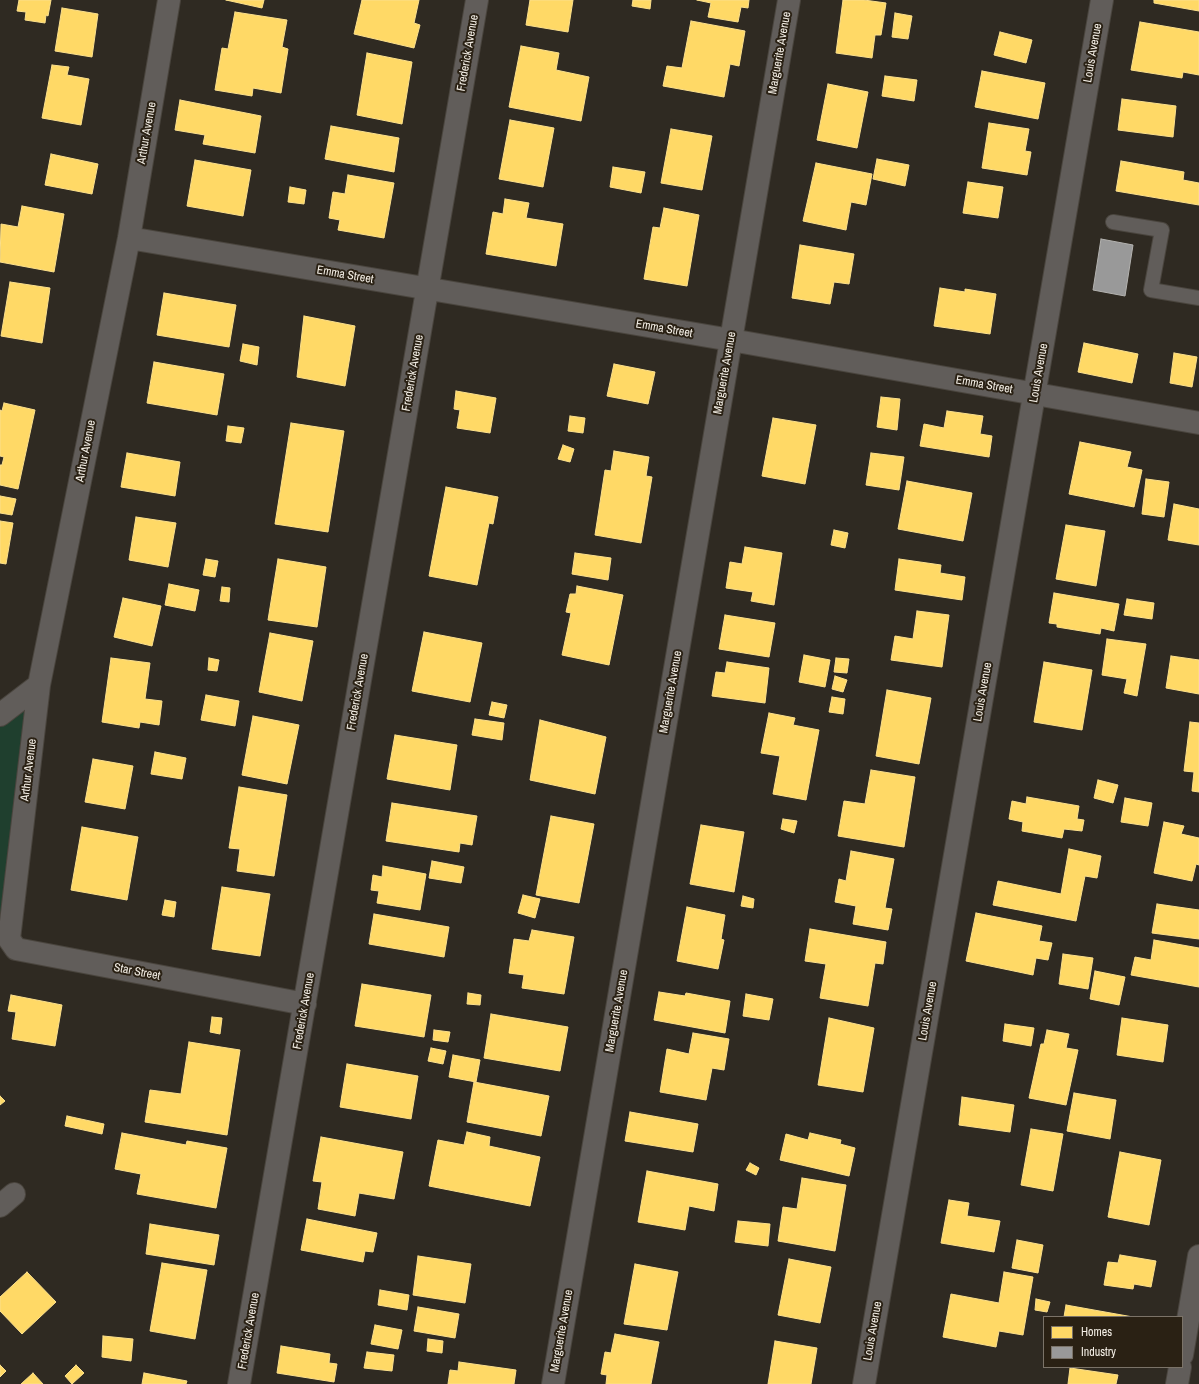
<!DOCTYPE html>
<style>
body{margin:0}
#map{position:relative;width:1199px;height:1384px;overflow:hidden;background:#2f2a22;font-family:"Archivo Narrow",sans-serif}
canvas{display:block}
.legend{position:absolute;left:1043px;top:1316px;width:140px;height:52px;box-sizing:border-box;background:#2a2114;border:1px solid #7b7368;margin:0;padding:5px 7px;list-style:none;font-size:12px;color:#f4efe6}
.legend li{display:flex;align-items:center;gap:8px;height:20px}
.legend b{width:20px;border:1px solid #7b7368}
</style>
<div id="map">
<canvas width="1199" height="1384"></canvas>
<ul class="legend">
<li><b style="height:11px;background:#ffd966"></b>Homes</li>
<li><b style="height:11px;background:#999"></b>Industry</li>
</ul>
</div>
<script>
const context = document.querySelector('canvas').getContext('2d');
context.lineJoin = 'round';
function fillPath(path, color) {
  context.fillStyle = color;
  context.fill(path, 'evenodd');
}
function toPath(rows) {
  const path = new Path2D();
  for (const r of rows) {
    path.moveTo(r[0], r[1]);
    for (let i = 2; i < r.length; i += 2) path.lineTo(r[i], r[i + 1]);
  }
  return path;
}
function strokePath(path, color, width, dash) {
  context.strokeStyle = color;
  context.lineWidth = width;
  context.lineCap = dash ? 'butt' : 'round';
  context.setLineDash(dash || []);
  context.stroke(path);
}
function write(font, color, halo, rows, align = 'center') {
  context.font = font + ' "Archivo Narrow",sans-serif';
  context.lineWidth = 4;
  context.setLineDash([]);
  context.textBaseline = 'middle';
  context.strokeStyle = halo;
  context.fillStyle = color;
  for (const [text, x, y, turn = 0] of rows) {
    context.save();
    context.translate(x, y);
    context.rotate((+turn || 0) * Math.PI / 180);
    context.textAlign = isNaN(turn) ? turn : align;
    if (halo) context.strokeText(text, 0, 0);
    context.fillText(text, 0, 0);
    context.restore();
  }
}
const green = toPath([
 [28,703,0,936,0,722]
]);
const homes = toPath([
 [19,0,51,0,48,16,46,15,45,23,25,20,26,12,17,11,19,0],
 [226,0,264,0,262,8,226,0],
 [362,0,419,0,414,23,420,25,414,48,354,34,362,0],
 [530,0,573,0,568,32,526,25,530,0],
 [633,0,651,0,650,9,632,6,633,0],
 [697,0,749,0,748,8,741,7,738,22,708,17,711,3,697,0],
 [843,0,864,0,886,3,881,35,875,35,872,58,836,53,843,0],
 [1154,0,1199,0,1199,11,1154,3,1154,0],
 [62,8,98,14,92,57,55,51,62,8],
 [235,12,287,20,282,47,288,49,281,93,253,88,252,96,215,90,222,48,228,49,235,12],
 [895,13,912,16,908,39,892,37,895,13],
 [691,21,745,31,739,66,730,64,724,97,663,86,667,66,682,68,691,21],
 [1140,22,1199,32,1199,75,1183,72,1182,78,1131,70,1140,22],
 [1000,32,1032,40,1026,63,994,55,1000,32],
 [521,46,559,53,556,70,589,77,581,121,509,107,521,46],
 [367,53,412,62,402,124,357,115,367,53],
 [52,65,69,67,67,75,89,79,81,125,42,118,52,65],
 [982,71,1045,83,1038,119,975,107,982,71],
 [885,76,917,80,914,101,882,96,885,76],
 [828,84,868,92,857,148,817,140,828,84],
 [1122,99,1176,106,1173,137,1118,130,1122,99],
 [180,100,261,116,255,153,203,144,205,135,175,130,180,100],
 [510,120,554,128,543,187,499,179,510,120],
 [989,123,1029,129,1025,151,1031,152,1027,175,982,168,989,123],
 [331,126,399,138,394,172,325,159,331,126],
 [671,129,712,136,702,190,661,183,671,129],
 [51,154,98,164,92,194,45,185,51,154],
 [877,159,909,165,905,186,873,179,877,159],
 [195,160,251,170,243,216,187,206,195,160],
 [1121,161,1184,172,1183,180,1199,183,1199,205,1116,191,1121,161],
 [816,163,872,174,866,205,851,202,846,230,803,221,816,163],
 [613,167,645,172,641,193,610,187,613,167],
 [348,175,394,183,384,238,338,230,340,220,329,218,333,192,345,194,348,175],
 [968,182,1003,187,998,218,963,213,968,182],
 [290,187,306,190,304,204,288,202,290,187],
 [505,199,529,203,526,218,563,224,556,266,486,254,493,212,503,214,505,199],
 [22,206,64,214,54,272,0,262,1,224,18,227,22,206],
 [664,208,699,215,687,286,644,279,653,227,660,228,664,208],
 [800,245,854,254,849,284,834,282,830,304,792,298,800,245],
 [10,282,50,288,42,343,1,336,10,282],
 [940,288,965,292,965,289,996,294,990,334,934,326,940,288],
 [164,293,236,305,229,347,157,335,164,293],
 [304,316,355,326,345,386,297,377,304,316],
 [1084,343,1138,354,1132,383,1078,372,1084,343],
 [243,344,259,347,257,365,240,361,243,344],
 [1174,353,1197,357,1192,387,1170,383,1174,353],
 [154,362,224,374,217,415,147,403,154,362],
 [614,364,655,372,648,404,607,396,614,364],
 [456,391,496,398,490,433,457,428,460,410,454,409,456,391],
 [881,397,900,399,897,430,877,427,881,397],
 [4,403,35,410,18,489,0,485,0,465,2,465,4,457,0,456,0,410,2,411,4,403],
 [947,411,983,416,980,434,992,436,989,457,920,446,924,424,944,428,947,411],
 [570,416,585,418,583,433,568,431,570,416],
 [773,418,816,425,805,484,762,476,773,418],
 [291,423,344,431,328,532,275,524,291,423],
 [228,426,244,428,241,443,226,441,228,426],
 [1080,442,1131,452,1127,467,1142,470,1134,507,1069,494,1080,442],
 [563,445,574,449,570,462,558,459,563,445],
 [614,451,649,457,646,476,652,477,641,543,595,535,605,470,611,471,614,451],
 [127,453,180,462,175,496,121,487,127,453],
 [871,453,904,457,899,490,866,485,871,453],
 [1146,479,1169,482,1164,517,1142,514,1146,479],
 [907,481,972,493,963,541,898,529,907,481],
 [446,487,498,497,493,524,489,523,477,585,429,576,446,487],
 [0,496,16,499,12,515,0,513,0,496],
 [1174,504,1199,509,1199,545,1168,540,1174,504],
 [136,517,176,523,168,567,129,560,136,517],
 [0,521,13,523,6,564,0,563,0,521],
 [1066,525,1105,531,1096,586,1056,579,1066,525],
 [834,530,848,533,845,548,831,545,834,530],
 [745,547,782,553,774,605,751,601,753,592,726,588,730,562,742,564,745,547],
 [575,553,611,558,608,580,572,574,575,553],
 [206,559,218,561,215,577,203,575,206,559],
 [278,559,326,567,317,627,268,620,278,559],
 [899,559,941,565,940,573,965,577,962,600,895,590,899,559],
 [169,584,199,590,195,611,165,605,169,584],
 [577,586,623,595,609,665,562,655,571,613,566,612,570,594,576,594,577,586],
 [222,587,230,588,229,602,220,601,222,587],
 [1054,593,1119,604,1114,631,1101,628,1100,634,1057,627,1057,624,1049,623,1054,593],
 [123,598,161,606,152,646,114,637,123,598],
 [1127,599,1154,603,1152,619,1124,615,1127,599],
 [917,611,949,615,942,667,891,660,895,636,913,639,917,611],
 [725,615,775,623,769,657,719,649,725,615],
 [424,632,482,643,470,702,412,691,424,632],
 [270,633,313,641,302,701,259,692,270,633],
 [1107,639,1146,644,1137,696,1124,693,1127,679,1102,675,1107,639],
 [804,655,830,660,825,687,799,682,804,655],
 [1171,656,1199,660,1199,694,1166,688,1171,656],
 [111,658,150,663,145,699,162,701,159,725,140,722,139,728,102,722,111,658],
 [209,658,219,660,217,671,208,670,209,658],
 [836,658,849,659,847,673,834,672,836,658],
 [727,662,769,668,765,703,712,696,716,672,725,673,727,662],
 [1044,662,1092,670,1082,730,1034,722,1044,662],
 [835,676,847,680,843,692,832,689,835,676],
 [887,690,931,698,919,764,876,756,887,690],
 [206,695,239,701,235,726,201,720,206,695],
 [832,697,845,699,843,714,829,712,832,697],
 [492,702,507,705,504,718,489,715,492,702],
 [769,713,795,718,793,725,819,730,806,800,773,794,780,756,761,753,769,713],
 [253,716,299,725,287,784,242,775,253,716],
 [475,719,504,723,502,740,472,735,475,719],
 [540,720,606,737,595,794,530,780,540,720],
 [1190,722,1199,723,1199,792,1192,791,1194,772,1184,771,1190,722],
 [395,735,457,745,450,790,387,779,395,735],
 [155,752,186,758,182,779,151,774,155,752],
 [93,759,133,766,125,809,85,802,93,759],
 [871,770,915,777,904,847,838,836,844,801,865,804,871,770],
 [1098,780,1118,785,1113,803,1094,798,1098,780],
 [239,787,287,795,274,876,237,871,240,849,229,848,239,787],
 [1027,797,1079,806,1077,819,1084,820,1082,831,1064,829,1062,838,1022,831,1023,822,1009,819,1012,801,1026,804,1027,797],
 [1125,798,1152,803,1148,826,1121,822,1125,798],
 [392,803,477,816,472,845,460,843,459,852,386,841,392,803],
 [551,816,594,824,579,903,536,895,551,816],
 [783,819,797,821,794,833,781,829,783,819],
 [1164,822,1184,826,1181,834,1199,838,1199,865,1196,864,1192,881,1154,873,1164,822],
 [701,825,744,832,734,892,690,884,701,825],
 [82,827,138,837,127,900,71,890,82,827],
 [1069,849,1101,856,1097,878,1085,876,1076,921,993,905,998,881,1061,894,1069,849],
 [851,851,894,859,885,908,892,909,888,930,853,924,856,906,835,902,839,879,846,881,851,851],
 [432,861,464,867,461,883,429,878,432,861],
 [383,866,426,874,420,910,377,903,379,891,371,890,373,875,382,877,383,866],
 [222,887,270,894,260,956,212,949,222,887],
 [523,895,540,899,535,918,518,913,523,895],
 [743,896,754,899,753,908,741,906,743,896],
 [165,900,176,902,174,917,162,915,165,900],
 [1157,904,1199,910,1199,939,1152,933,1157,904],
 [687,907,725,915,721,939,724,940,718,969,677,961,687,907],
 [976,913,1042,926,1039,941,1052,943,1048,960,1036,958,1033,975,966,961,976,913],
 [374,914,449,927,444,957,369,944,374,914],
 [810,929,886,942,883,964,875,963,868,1006,820,998,826,964,805,961,810,929],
 [532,930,574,937,564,994,522,988,524,975,509,973,514,939,529,941,532,930],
 [1154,940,1199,948,1199,987,1131,975,1135,957,1151,960,1154,940],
 [1063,954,1093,958,1088,989,1059,984,1063,954],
 [1095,971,1125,977,1119,1005,1090,999,1095,971],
 [362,984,431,995,424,1037,355,1026,362,984],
 [659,992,685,996,686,993,730,1001,725,1033,654,1020,659,992],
 [468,993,481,995,480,1005,467,1004,468,993],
 [746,994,773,999,769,1020,743,1016,746,994],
 [11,995,62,1005,55,1046,12,1039,16,1012,8,1011,11,995],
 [491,1014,568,1027,560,1071,484,1058,491,1014],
 [212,1017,222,1018,220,1034,210,1032,212,1017],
 [829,1018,874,1028,863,1092,818,1085,829,1018],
 [1122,1018,1168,1025,1163,1062,1117,1055,1122,1018],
 [1005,1024,1034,1028,1031,1046,1003,1041,1005,1024],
 [434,1030,450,1032,448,1042,433,1040,434,1030],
 [1047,1030,1069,1034,1066,1048,1078,1050,1066,1105,1029,1098,1041,1044,1044,1044,1047,1030],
 [693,1033,729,1039,724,1070,712,1068,706,1100,660,1092,667,1049,689,1054,693,1033],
 [189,1042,240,1050,227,1135,145,1122,150,1090,181,1094,189,1042],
 [431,1048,446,1051,443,1064,428,1061,431,1048],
 [453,1055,480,1060,476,1082,449,1077,453,1055],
 [347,1064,418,1076,411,1119,340,1107,347,1064],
 [474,1082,549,1096,541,1136,467,1122,474,1082],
 [1074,1093,1116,1100,1110,1139,1067,1131,1074,1093],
 [0,1096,5,1101,0,1105,0,1096],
 [962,1097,1014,1105,1010,1132,959,1125,962,1097],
 [630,1112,698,1124,693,1152,625,1141,630,1112],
 [67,1116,104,1124,102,1134,65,1126,67,1116],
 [1031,1129,1063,1134,1053,1191,1021,1185,1031,1129],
 [467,1132,490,1137,489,1146,540,1157,530,1206,429,1186,438,1140,464,1145,467,1132],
 [122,1133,186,1145,187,1141,227,1148,216,1208,137,1194,141,1174,115,1169,122,1133],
 [810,1133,841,1140,840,1144,855,1148,849,1176,780,1160,786,1134,808,1140,810,1133],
 [321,1137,403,1152,394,1199,359,1193,355,1216,318,1209,322,1182,313,1181,321,1137],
 [1120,1152,1161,1160,1149,1225,1108,1217,1120,1152],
 [750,1163,759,1168,756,1175,746,1170,750,1163],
 [647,1171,718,1184,714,1211,689,1206,685,1230,638,1222,647,1171],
 [802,1178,846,1185,835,1251,778,1241,783,1207,797,1209,802,1178],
 [949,1200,969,1203,967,1216,1000,1221,994,1252,941,1243,949,1200],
 [307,1219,377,1233,373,1252,365,1251,363,1262,301,1250,307,1219],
 [738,1221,770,1224,768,1246,735,1242,738,1221],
 [150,1224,219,1235,214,1265,146,1254,150,1224],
 [1017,1240,1043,1245,1038,1273,1012,1268,1017,1240],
 [1120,1255,1156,1261,1151,1287,1134,1284,1133,1289,1104,1285,1108,1262,1118,1263,1120,1255],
 [418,1256,471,1264,465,1303,413,1295,418,1256],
 [789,1259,831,1267,820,1323,778,1315,789,1259],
 [162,1263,207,1270,195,1339,150,1331,162,1263],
 [635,1264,678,1272,667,1330,624,1324,635,1264],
 [27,1272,56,1302,22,1334,0,1311,0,1297,27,1272],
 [1004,1272,1033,1277,1023,1335,999,1331,996,1347,943,1337,951,1294,999,1303,1004,1272],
 [380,1290,409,1295,407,1310,378,1305,380,1290],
 [1036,1299,1050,1302,1047,1312,1035,1310,1036,1299],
 [1066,1305,1133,1317,1064,1317,1066,1305],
 [418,1307,459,1314,455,1338,414,1331,418,1307],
 [375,1325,402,1330,398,1349,371,1344,375,1325],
 [615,1334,659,1342,651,1384,606,1384,607,1375,601,1374,605,1352,611,1353,615,1334],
 [103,1336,133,1339,131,1361,102,1357,103,1336],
 [428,1339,443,1341,442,1353,427,1351,428,1339],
 [775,1341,817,1348,811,1384,768,1384,775,1341],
 [281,1346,330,1354,329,1363,337,1364,334,1382,277,1373,281,1346],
 [367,1352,394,1355,392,1371,364,1368,367,1352],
 [459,1362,516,1370,514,1384,448,1384,450,1370,458,1371,459,1362],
 [0,1365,6,1371,0,1377,0,1365],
 [76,1365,84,1373,72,1384,65,1376,76,1365],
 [1070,1368,1118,1375,1116,1384,1068,1384,1070,1368],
 [33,1373,43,1384,21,1384,33,1373],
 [144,1373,187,1381,186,1384,142,1384,144,1373]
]);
const industry = toPath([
 [1101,239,1133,245,1125,296,1093,290,1101,239]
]);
const service = toPath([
 [1113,222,1162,230,1151,290,1199,298]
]);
const minor = toPath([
 [169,0,129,238,39,685,9,939,16,949,305,1004],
 [129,238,731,340,1199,423],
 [0,715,39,685],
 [0,1206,14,1194],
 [1182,1355,1199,1256],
 [239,1384,477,0],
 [553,1384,789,0],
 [864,1384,1102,0],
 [1177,1384,1180,1367]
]);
const streetNames = [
 ["Frederick Avenue",468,53,-80],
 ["Marguerite Avenue",780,53,-80],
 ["Louis Avenue",1093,53,-80],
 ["Arthur Avenue",147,133,-80],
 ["Emma Street",345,275,10],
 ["Emma Street",664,329,10],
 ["Frederick Avenue",413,373,-80],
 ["Marguerite Avenue",725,373,-80],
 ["Louis Avenue",1039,373,-80],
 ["Emma Street",984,385,10],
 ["Arthur Avenue",86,451,-79],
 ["Frederick Avenue",358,692,-80],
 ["Marguerite Avenue",671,692,-80],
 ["Louis Avenue",983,692,-80],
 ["Arthur Avenue",29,770,-83],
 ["Star Street",137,972,11],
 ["Frederick Avenue",304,1011,-80],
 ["Marguerite Avenue",617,1011,-80],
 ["Louis Avenue",928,1011,-80],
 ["Frederick Avenue",249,1331,-80],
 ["Marguerite Avenue",562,1331,-80],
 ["Louis Avenue",873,1331,-80]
];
fillPath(green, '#1f3f2e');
fillPath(homes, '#ffd966');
strokePath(homes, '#fce08c', 1);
fillPath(industry, '#999');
strokePath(industry, '#b4b3b0', 1);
strokePath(service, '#4a453e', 16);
strokePath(minor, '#4a453e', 24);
strokePath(service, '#615d5a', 14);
strokePath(minor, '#615d5a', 22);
write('12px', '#f4efe6', '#2a2114', streetNames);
</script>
